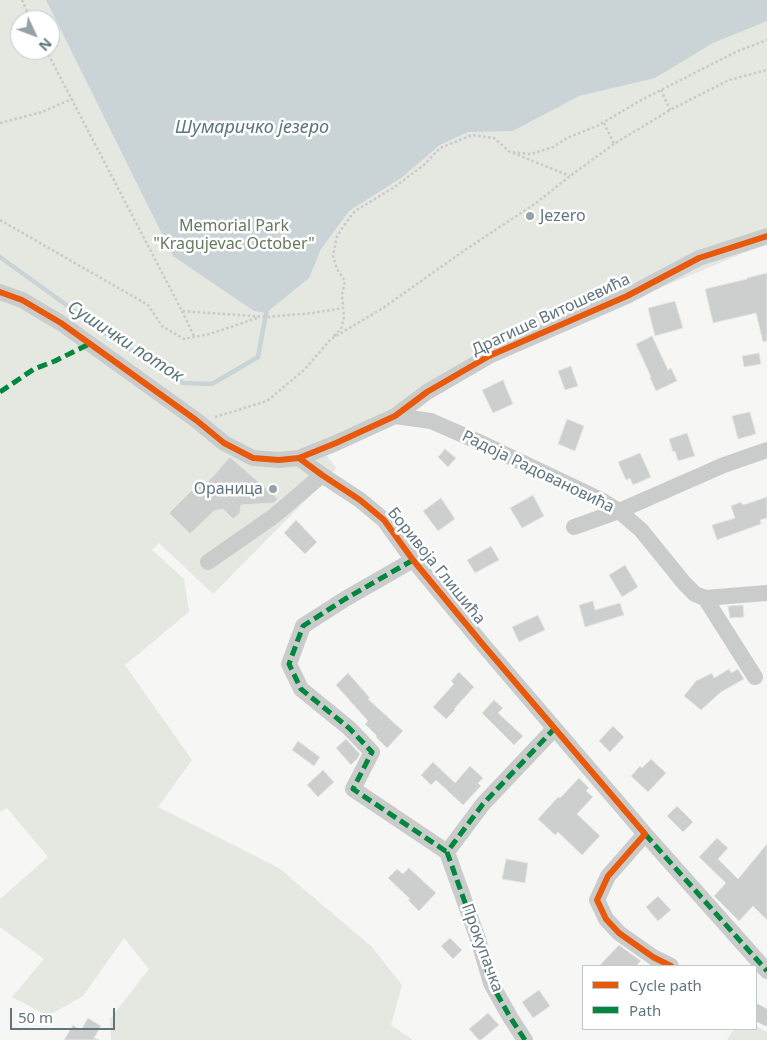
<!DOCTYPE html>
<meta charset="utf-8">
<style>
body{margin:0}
#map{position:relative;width:767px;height:1040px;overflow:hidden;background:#f6f6f4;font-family:"Noto Sans",sans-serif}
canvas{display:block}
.legend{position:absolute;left:582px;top:965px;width:175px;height:65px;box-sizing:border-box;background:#fff;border:1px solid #c0c8cc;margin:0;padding:6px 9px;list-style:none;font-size:15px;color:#617580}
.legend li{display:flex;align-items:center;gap:10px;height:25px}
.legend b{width:25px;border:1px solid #c0c8cc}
.north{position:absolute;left:10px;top:10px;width:50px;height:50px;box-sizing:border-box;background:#fff;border:1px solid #c0c8cc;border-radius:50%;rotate:133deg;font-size:14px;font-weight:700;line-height:20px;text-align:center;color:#617580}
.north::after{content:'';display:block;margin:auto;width:18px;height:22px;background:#95a2a9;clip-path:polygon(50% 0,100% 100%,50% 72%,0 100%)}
.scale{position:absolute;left:10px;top:1008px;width:105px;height:22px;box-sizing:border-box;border:2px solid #617580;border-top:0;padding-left:6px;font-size:15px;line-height:18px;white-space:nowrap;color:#617580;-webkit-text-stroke:4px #fff;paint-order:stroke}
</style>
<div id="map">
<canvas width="767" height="1040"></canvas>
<ul class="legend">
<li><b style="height:6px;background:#e8590c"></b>Cycle path</li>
<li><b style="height:6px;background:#00873e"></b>Path</li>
</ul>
<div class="north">N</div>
<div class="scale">50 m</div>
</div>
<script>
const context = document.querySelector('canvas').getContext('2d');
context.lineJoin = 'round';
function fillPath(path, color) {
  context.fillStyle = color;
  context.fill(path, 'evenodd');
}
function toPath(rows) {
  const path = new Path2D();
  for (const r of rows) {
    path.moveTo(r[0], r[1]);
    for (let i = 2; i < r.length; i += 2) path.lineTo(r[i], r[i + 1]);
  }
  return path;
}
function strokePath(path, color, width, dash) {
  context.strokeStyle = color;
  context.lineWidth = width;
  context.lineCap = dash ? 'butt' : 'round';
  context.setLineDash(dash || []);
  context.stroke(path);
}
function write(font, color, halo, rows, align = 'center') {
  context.font = font + ' "Noto Sans",sans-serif';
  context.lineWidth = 5;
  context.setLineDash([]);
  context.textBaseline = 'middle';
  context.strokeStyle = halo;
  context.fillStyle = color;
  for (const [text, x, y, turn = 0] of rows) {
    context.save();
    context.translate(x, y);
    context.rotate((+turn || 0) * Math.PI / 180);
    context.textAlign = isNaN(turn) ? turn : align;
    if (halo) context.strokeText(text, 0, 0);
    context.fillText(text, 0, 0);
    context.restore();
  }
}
const green = toPath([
 [0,0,767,0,767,245,746,252,629,301,508,354,325,453,336,468,326,480,213,594,159,543,152,550,184,579,189,612,125,665,192,760,158,807,279,868,372,947,402,985,391,1025,413,1040,111,1040,110,1019,149,969,124,938,83,996,48,1016,12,997,44,959,0,927,0,899,48,857,7,808,0,812],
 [20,20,50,20,50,50,20,50],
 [756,1026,767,1032,767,1040,727,1040,734,1029,756,1029]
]);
const water = toPath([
 [46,0,767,0,767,21,713,43,655,78,579,96,513,131,468,132,440,145,401,178,349,211,321,249,309,278,266,313,254,311,173,256]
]);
const stream = toPath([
 [0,257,108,335,183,383,212,384,258,357,267,308]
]);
const building = toPath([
 [767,273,767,341,763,342,756,313,713,323,705,289,747,279,747,278,767,273],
 [675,301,683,328,655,336,648,308,675,301],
 [652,336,668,370,671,368,677,381,656,391,650,378,651,377,636,344,652,336],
 [759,353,761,364,744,367,742,356,759,353],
 [571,366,578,386,565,390,558,371,571,366],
 [503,380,513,404,493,413,482,390,503,380],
 [750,412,756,434,738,439,732,416,750,412],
 [567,419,584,426,575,451,558,444,567,419],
 [687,433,695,456,678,461,675,451,673,452,669,439,687,433],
 [445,449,456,458,448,467,438,457,445,449],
 [640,453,651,477,633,485,630,478,626,480,618,462,640,453],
 [230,457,278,499,274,503,241,505,240,513,233,519,223,509,214,511,190,534,169,513,201,481,205,485,230,457],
 [533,495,544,516,522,528,510,508,533,495],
 [767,497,767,518,760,520,761,524,717,540,712,525,735,518,731,506,741,502,743,505,767,497],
 [441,498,455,519,438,531,423,511,441,498],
 [296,520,317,542,305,554,284,533,296,520],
 [491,546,499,560,475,573,467,560,491,546],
 [625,565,638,587,622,597,609,575,625,565],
 [593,601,595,610,620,603,624,615,585,627,579,605,593,601],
 [743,605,744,617,730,618,728,606,743,605],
 [538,615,545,630,519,642,512,627,538,615],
 [729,669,731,673,738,669,744,679,721,692,701,710,684,696,696,681,712,673,714,678,729,669],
 [459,672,474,687,454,709,455,710,446,719,433,707,454,684,451,681,459,672],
 [348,673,370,698,368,699,403,731,387,748,376,737,377,736,365,724,368,721,336,685,348,673],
 [494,700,503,708,498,713,523,736,514,745,482,713,494,700],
 [613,726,624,737,610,752,599,741,613,726],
 [346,739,360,754,357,759,351,765,336,748,346,739],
 [298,741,320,757,314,766,292,750,298,741],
 [651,759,666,773,648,792,631,776,640,766,642,768,651,759],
 [433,762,455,783,470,766,483,778,478,783,481,786,463,805,436,780,431,785,421,775,433,762],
 [323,770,334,782,318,797,307,785,323,770],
 [579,778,589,788,586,791,593,797,577,814,600,836,582,855,558,832,555,835,538,819,558,797,560,798,579,778],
 [677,806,693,822,683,832,667,816,677,806],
 [717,838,728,848,718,859,738,879,767,844,767,920,753,906,739,921,714,896,726,883,699,857,717,838],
 [506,859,528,863,525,883,502,879,506,859],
 [409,868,436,893,419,911,408,900,410,899,388,878,397,869,403,874,409,868],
 [658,896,671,910,658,921,646,907,658,896],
 [450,938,462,950,453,959,441,946,450,938],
 [619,945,641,961,636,966,599,966,619,945],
 [539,990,550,1006,533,1018,522,1002,539,990],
 [488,1013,499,1025,481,1040,479,1040,469,1029,488,1013],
 [88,1018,101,1026,94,1038,99,1040,64,1040,73,1025,81,1030,88,1018]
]);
const path = toPath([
 [22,0,31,20],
 [46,50,182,311,267,317,313,313,343,308],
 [661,90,670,110],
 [0,123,42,112,72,99],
 [604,123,614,144],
 [513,153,570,176],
 [0,220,148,305,162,326,184,339,210,334,260,317],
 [182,311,194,336],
 [334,336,341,329,344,317,342,295,345,281,337,269,333,256,337,236,345,224,355,211,393,188,425,164,440,148,472,135,494,138,510,152,531,154,553,147,567,138,597,126,643,99,738,51,767,40],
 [215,417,267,401,304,370,331,339,383,308,465,250,536,203,570,176,614,144,670,110,729,80,767,70]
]);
const street = toPath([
 [0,292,22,300,61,323,196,420,224,443,253,458,279,460,299,458,336,443,395,416,427,392,489,356,627,296,699,258,767,236],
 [395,416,431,421,479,442,601,500,619,511,641,530,684,583,695,594,705,598,767,593],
 [299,458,322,475,360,500,384,520,413,560,485,647,645,834,608,876,597,900,606,919,619,933,653,957,671,966],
 [574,527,619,511,724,465,767,450],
 [413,560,345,599,303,626,289,664,301,689,349,728,372,752,353,789,447,852],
 [208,562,274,516,322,475],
 [705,598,755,677],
 [645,834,767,971],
 [756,1012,767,1018],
 [525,1040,510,1017,491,983,478,939,447,852,483,804,554,729]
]);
const quiet = toPath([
 [0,392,34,369,55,361,89,344],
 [413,560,345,599,303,626,289,664,301,689,349,728,372,752,353,789,447,852],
 [645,834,767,971],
 [525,1040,510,1017,491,983,478,939,447,852,483,804,554,729]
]);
const cycleway = toPath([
 [0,292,22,300,61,323,196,420,224,443,253,458,279,460,299,458,336,443,395,416,427,392,489,356,627,296,699,258,767,236],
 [299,458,322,475,360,500,384,520,413,560,485,647,645,834,608,876,597,900,606,919,619,933,653,957,671,966]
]);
const markers = [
 [530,216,5,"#95a2a9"],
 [273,489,5,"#95a2a9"]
];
const poiNames = [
 ["Jezero",540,216],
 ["Ораница",263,489,"right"]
];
const parkNames = [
 ["Memorial Park",234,226],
 ["\"Kragujevac October\"",234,244]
];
const streetNames = [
 ["Драгише Витошевића",551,315,-25],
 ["Радоја Радовановића",538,472,26],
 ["Боривоја Глишића",436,566,51],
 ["Прокупачка",482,948,70]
];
const waterNames = [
 ["Шумаричко језеро",252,128],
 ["Сушички поток",125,342,33]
];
fillPath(green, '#e5e8e1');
fillPath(water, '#cad4d6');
strokePath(stream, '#cad4d6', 4.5);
fillPath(building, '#cdcfcf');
strokePath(building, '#e5e5e4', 1);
strokePath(path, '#c7c9ca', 2.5, [2.5, 2.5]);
strokePath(street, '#cacccc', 16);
strokePath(quiet, '#00873e', 5, [10, 5]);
strokePath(cycleway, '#e8590c', 6);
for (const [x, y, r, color] of markers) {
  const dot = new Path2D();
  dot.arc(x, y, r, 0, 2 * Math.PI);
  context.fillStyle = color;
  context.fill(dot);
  strokePath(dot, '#fff', 2);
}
write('16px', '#617580', '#fff', poiNames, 'left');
write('16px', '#667860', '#fff', parkNames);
write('16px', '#617580', '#fff', streetNames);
write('italic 18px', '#5b767b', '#fff', waterNames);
</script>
